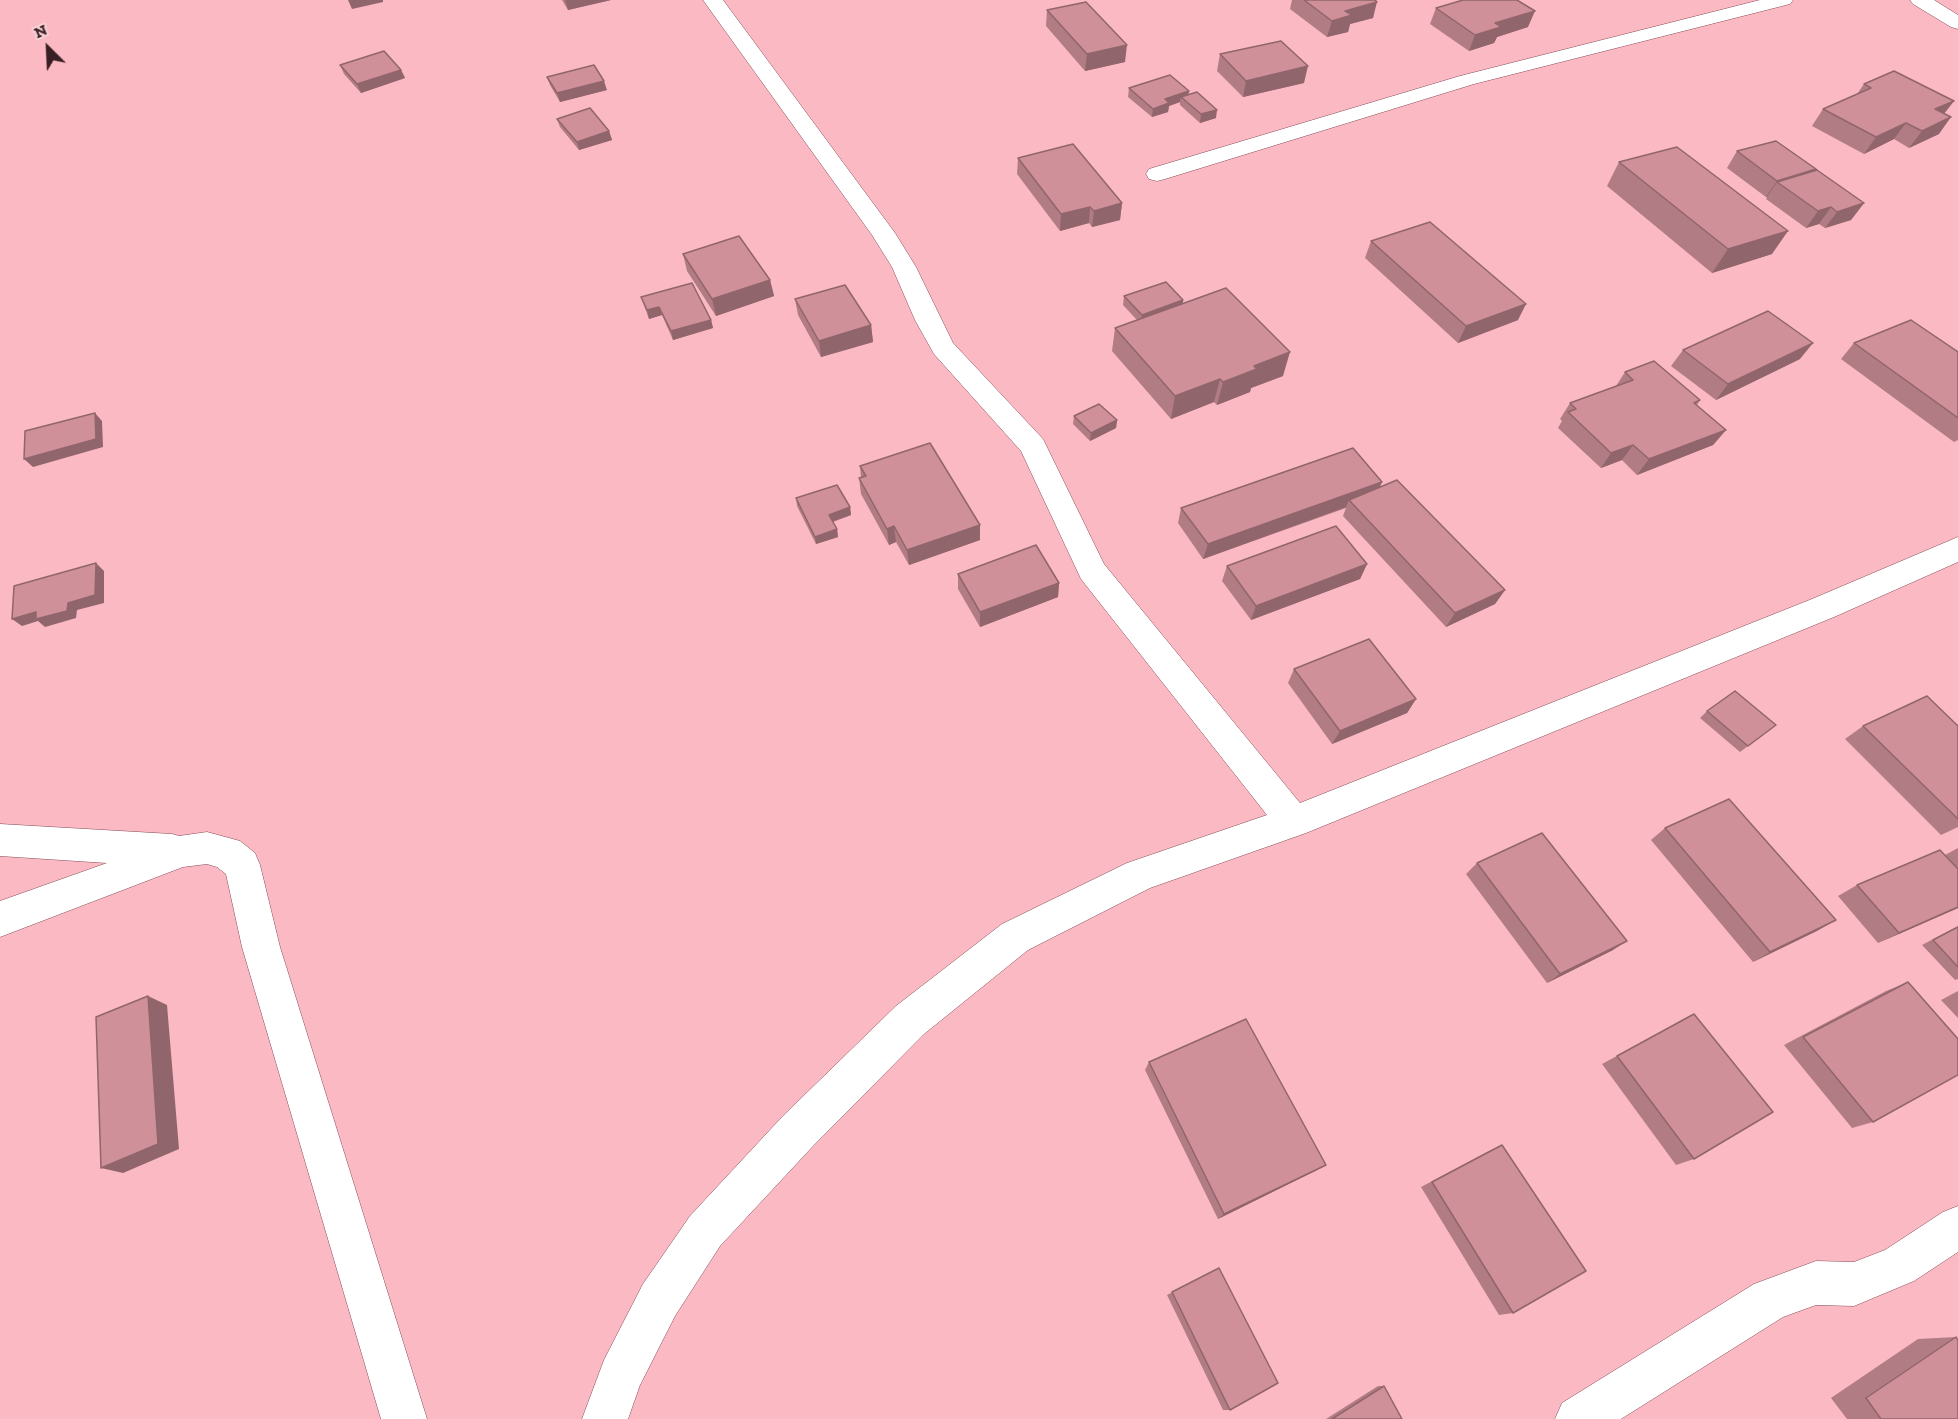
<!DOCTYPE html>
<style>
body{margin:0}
#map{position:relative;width:1958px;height:1419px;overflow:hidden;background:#fbb9c3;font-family:"Zilla Slab",serif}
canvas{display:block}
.north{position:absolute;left:18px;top:18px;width:60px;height:60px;-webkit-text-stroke:4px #f7ced4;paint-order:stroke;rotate:336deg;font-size:16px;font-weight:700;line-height:24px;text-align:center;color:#381f23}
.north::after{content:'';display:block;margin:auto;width:21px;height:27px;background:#381f23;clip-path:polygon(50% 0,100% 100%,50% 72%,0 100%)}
</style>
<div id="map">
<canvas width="1958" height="1419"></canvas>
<div class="north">N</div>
</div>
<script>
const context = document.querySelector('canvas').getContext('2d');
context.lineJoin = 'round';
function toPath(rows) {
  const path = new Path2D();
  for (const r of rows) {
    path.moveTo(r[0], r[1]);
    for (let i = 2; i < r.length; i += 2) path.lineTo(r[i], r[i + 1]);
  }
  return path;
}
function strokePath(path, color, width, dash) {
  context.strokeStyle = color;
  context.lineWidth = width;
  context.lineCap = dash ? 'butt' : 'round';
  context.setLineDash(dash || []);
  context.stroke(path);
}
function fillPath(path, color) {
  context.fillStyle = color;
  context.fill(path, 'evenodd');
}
const street = toPath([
 [703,0,723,0,895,233,916,267,953,343,1043,439,1104,564,1300,803,1812,599,1958,537,1958,562,1834,617,1306,833,1150,888,1028,950,924,1034,813,1146,720,1246,675,1316,640,1385,628,1419,582,1419,604,1360,643,1284,690,1216,783,1116,896,1006,1002,924,1127,863,1267,815,1081,579,1021,451,934,354,915,320,892,267,872,235,703,0],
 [1760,0,1793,0,1790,4,1474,84,1165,179,1157,181,1149,179,1146,174,1149,169,1460,76,1760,0],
 [1910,0,1934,0,1958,15,1958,29,1951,27,1913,4,1910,0],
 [0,824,172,834,179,836,207,832,240,841,255,853,260,865,280,947,427,1419,381,1419,242,947,226,874,217,867,207,864,183,867,0,937,0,901,107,863,0,856,0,824],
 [1958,1206,1958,1252,1914,1281,1854,1306,1816,1305,1783,1317,1621,1419,1555,1419,1562,1403,1754,1284,1816,1261,1854,1262,1885,1250,1943,1212,1958,1206]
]);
const wall = toPath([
 [562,0,611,0,568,10],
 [1292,0,1375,0,1373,18,1350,24,1348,32,1327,37,1290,9],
 [1436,8,1528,27,1497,37,1494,43,1469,51,1430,24],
 [1047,10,1125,62,1085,71,1046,26],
 [1220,54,1304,83,1243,97,1217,71],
 [340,65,401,70,405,78,361,93,344,74],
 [547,77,607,90,560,102,550,85],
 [1864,84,1954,101,1944,114,1939,134,1909,148,1894,139,1864,154,1812,126,1823,109,1857,94],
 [1129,88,1189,94,1216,118,1200,123,1180,105,1180,102,1169,106,1168,112,1152,117,1128,97],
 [557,119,609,131,612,140,579,150,560,127],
 [1737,151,1815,171,1864,203,1851,220,1825,228,1819,224,1806,228,1766,199,1767,197,1766,197,1727,168],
 [1018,158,1122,203,1120,220,1092,227,1089,223,1060,231,1017,174],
 [1619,162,1772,254,1712,273,1607,186],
 [1371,241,1518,320,1458,343,1365,258],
 [683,254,770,280,774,296,716,316,687,271],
 [1124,296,1183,300,1183,304,1283,376,1251,388,1250,392,1217,405,1214,402,1171,419,1112,351,1115,328,1137,320,1123,305],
 [641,297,711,320,713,328,673,340,662,315,649,319],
 [795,299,871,325,873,342,821,357,798,315],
 [1854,343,1958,352,1958,440,1954,442,1841,359],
 [1683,350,1800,359,1716,400,1671,366],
 [1625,372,1700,400,1697,405,1726,430,1713,445,1637,475,1622,460,1601,468,1558,428,1562,421,1560,419,1570,403,1616,386],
 [1074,416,1117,420,1116,428,1090,441,1073,424],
 [860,466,980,525,980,540,909,565,896,542,889,545,861,494,859,478,861,478],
 [1382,482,1379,488,1505,590,1495,604,1446,627,1343,516,1346,508,1203,559,1178,523,1181,508],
 [796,498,850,507,851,515,833,522,837,529,838,537,816,544,797,506],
 [1367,564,1360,579,1251,620,1222,581,1227,566],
 [958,574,1059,583,1058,597,980,627,958,589],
 [1294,669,1416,699,1407,713,1332,744,1288,683],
 [1707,711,1776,725,1740,752,1700,718],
 [1863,726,1958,726,1958,827,1941,835,1845,739],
 [1665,828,1836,920,1753,962,1651,840],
 [1958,848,1958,908,1878,943,1838,896,1857,885,1945,855],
 [1477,863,1613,950,1547,983,1466,874],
 [1958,926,1958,979,1955,980,1922,945],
 [1908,982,1873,1122,1852,1128,1784,1045,1886,991],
 [1958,991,1958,1018,1941,1000],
 [1694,1014,1694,1159,1676,1165,1602,1064],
 [1149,1062,1326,1165,1317,1170,1218,1219,1145,1070],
 [1502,1145,1513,1313,1499,1315,1421,1187,1489,1151],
 [1219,1268,1230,1410,1223,1410,1167,1295],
 [1956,1337,1958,1419,1847,1419,1831,1398,1918,1339],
 [1378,1386,1384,1386,1402,1419,1326,1419]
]);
const shadedWall = toPath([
 [348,0,383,0,383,2,352,9],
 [565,0,611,0,568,10],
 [1377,2,1373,18,1350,24,1348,32,1327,37,1332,21,1345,11],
 [1535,11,1528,27,1497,37,1494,43,1469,51,1475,35,1495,23],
 [1127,45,1125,62,1085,71,1087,54],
 [1308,66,1304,83,1243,97,1246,81],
 [401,70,405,78,361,93,357,84],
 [604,81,607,90,560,102,557,93],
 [1189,91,1188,100,1181,97,1180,102,1169,106,1168,112,1152,117,1153,109,1165,99],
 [1954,101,1941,117,1935,109],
 [1217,110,1216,118,1200,123,1201,114],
 [1951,117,1939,134,1909,148,1922,131],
 [1906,123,1894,139,1864,154,1876,137],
 [609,131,612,140,579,150,577,142],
 [1816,169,1805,186,1777,182,1767,197,1766,197,1777,181],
 [1122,203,1120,220,1092,227,1094,211],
 [1864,203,1851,220,1825,228,1837,212],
 [1090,207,1089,223,1060,231,1061,214],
 [1831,207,1819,224,1806,228,1818,211],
 [1788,231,1772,254,1712,273,1728,249],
 [770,280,774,296,716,316,712,299],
 [1183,300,1182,309,1141,324,1142,315],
 [1526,304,1518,320,1458,343,1466,326],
 [659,307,662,315,649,319,647,310],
 [711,320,713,328,673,340,671,331],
 [871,325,873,342,821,357,819,341],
 [1813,343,1800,359,1716,400,1728,384],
 [1290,352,1283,376,1251,388,1250,392,1217,405,1223,382,1254,366],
 [1220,379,1214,402,1171,419,1175,396],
 [95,413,102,421,103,447,33,467,24,459],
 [1117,420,1116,428,1090,441,1091,433],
 [1726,430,1713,445,1637,475,1649,459],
 [1633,445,1622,460,1601,468,1611,453],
 [1382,482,1375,497,1349,500,1346,507,1203,559,1208,544],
 [850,507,851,515,831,522,829,515],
 [980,525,980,540,909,565,907,550],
 [894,526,896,542,889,545,887,529],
 [837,529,838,537,816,544,815,537],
 [96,563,104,571,104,603,77,610,76,618,45,627,38,621,22,626,12,619,68,603],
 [1367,564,1360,579,1251,620,1256,606],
 [1059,583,1058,597,980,627,980,612],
 [1505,590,1495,604,1446,627,1455,613],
 [1416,699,1407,713,1332,744,1340,731],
 [1958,907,1958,908,1878,943,1899,933],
 [1836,920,1817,931,1753,962,1770,952],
 [1627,941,1613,950,1547,983,1560,974],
 [148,996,167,1005,179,1149,123,1173,101,1168],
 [1326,1165,1317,1170,1218,1219,1224,1214]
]);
const building = toPath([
 [1304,0,1375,0,1377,2,1345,11,1352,15,1332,21,1304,0],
 [1463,0,1517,0,1535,11,1495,23,1501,27,1475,35,1436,8,1463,0],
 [1086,2,1127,45,1087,54,1047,10,1086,2],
 [1281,41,1308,66,1246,81,1220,54,1281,41],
 [384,51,401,70,357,84,340,65,384,51],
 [594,65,604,81,557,93,547,77,594,65],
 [1894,71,1954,101,1935,109,1951,117,1922,131,1906,123,1876,137,1823,109,1871,88,1864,84,1894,71],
 [1170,75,1189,91,1165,99,1169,103,1153,109,1129,88,1170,75],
 [1197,92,1217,110,1201,114,1181,97,1197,92],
 [590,108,609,131,577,142,557,119,590,108],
 [1776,141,1816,169,1777,181,1737,151,1776,141],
 [1073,144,1122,203,1094,211,1090,207,1061,214,1018,158,1073,144],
 [1677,147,1788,231,1728,249,1619,162,1677,147],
 [1817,170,1864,203,1837,212,1831,207,1818,211,1777,182,1817,170],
 [1430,222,1526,304,1466,326,1371,241,1430,222],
 [739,236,770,280,712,299,683,254,739,236],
 [1166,282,1183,300,1142,315,1124,296,1166,282],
 [692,283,711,320,671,331,659,307,647,310,641,297,692,283],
 [845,285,871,325,819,341,795,299,845,285],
 [1226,288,1290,352,1254,366,1257,369,1223,382,1220,379,1175,396,1115,328,1226,288],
 [1768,311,1813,343,1728,384,1683,350,1768,311],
 [1911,320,1958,352,1958,418,1854,343,1911,320],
 [1654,361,1700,400,1694,403,1726,430,1649,459,1633,445,1611,453,1568,412,1576,409,1570,403,1633,380,1625,372,1654,361],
 [1099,404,1117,420,1091,433,1074,416,1099,404],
 [95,413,96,439,24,459,25,431,95,413],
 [930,443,980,525,907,550,894,526,887,529,859,478,866,476,860,466,930,443],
 [1353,448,1382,482,1208,544,1181,508,1353,448],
 [1397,480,1505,590,1455,613,1349,500,1397,480],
 [837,485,850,507,829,515,837,529,815,537,796,498,837,485],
 [1336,526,1367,564,1256,606,1227,566,1336,526],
 [1036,545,1059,583,980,612,958,574,1036,545],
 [96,563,95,595,68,603,67,611,36,619,36,612,12,619,14,586,96,563],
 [1369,639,1416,699,1340,731,1294,669,1369,639],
 [1735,691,1776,725,1748,746,1707,711,1735,691],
 [1927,696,1958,726,1958,819,1863,726,1927,696],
 [1729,799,1836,920,1770,952,1665,828,1729,799],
 [1542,833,1627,941,1560,974,1477,863,1542,833],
 [1940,850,1958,869,1958,907,1899,933,1857,885,1940,850],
 [1958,927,1958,967,1933,940,1958,927],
 [1908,982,1958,1039,1958,1075,1873,1122,1803,1037,1908,982],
 [148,996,158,1144,101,1168,96,1017,148,996],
 [1694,1014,1773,1112,1694,1159,1617,1056,1694,1014],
 [1246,1019,1326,1165,1224,1214,1149,1062,1246,1019],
 [1502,1145,1586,1271,1513,1313,1432,1182,1502,1145],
 [1219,1268,1278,1383,1230,1410,1172,1292,1219,1268],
 [1956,1337,1958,1340,1958,1419,1881,1419,1866,1398,1956,1337],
 [1384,1386,1402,1419,1332,1419,1384,1386]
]);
strokePath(street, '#864d57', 1);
fillPath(street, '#fff');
fillPath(wall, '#b27c84');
fillPath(shadedWall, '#91656c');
fillPath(building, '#cf909a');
strokePath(building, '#91656c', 1.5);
</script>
